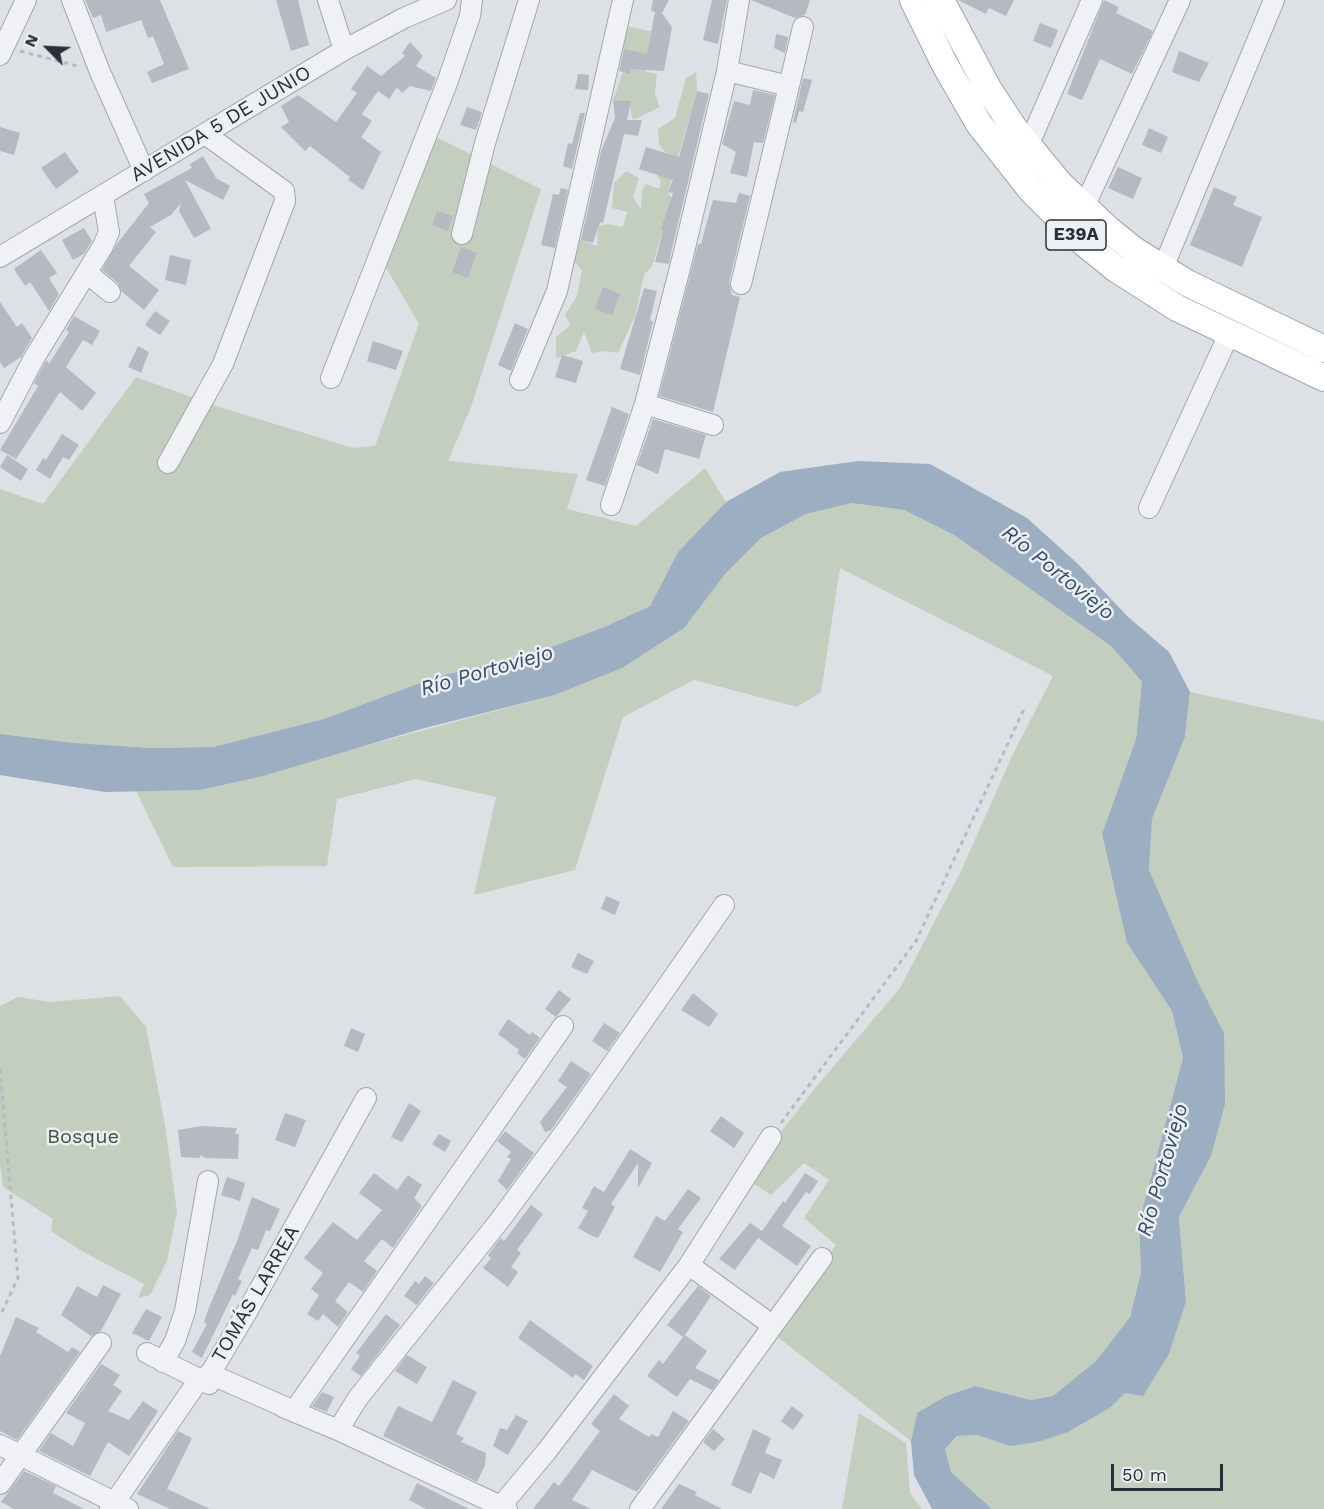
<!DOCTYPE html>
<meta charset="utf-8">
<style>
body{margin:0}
#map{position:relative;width:1324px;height:1509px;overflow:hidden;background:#dde0e5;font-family:"Work Sans",sans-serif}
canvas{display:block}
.north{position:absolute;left:18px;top:18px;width:60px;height:60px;-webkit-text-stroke:4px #eceff3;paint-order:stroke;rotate:294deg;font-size:16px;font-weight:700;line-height:24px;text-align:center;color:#282f3a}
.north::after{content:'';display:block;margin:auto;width:21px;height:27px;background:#282f3a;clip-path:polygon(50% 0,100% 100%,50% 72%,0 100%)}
.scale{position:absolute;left:1111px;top:1464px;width:112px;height:27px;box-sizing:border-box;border:3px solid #282f3a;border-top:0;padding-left:8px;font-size:18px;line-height:21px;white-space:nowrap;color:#282f3a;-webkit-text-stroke:4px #eceff3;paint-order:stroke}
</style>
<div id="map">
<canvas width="1324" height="1509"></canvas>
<div class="north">N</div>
<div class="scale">50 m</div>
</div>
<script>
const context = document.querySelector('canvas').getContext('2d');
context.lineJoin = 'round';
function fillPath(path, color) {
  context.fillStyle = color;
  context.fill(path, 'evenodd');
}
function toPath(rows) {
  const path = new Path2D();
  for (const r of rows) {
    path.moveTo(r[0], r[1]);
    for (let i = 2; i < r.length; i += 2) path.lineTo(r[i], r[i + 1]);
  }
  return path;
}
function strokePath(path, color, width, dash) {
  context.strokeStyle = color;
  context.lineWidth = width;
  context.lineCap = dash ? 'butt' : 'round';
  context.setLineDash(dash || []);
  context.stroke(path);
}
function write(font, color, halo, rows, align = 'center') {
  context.font = font + ' "Work Sans",sans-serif';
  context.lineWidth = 5;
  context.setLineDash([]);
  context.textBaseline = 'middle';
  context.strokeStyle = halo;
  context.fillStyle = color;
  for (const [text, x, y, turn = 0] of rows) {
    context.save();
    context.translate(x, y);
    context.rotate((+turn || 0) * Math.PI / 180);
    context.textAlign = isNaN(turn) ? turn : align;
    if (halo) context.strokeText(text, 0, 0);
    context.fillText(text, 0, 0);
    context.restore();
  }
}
const green = toPath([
 [625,26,651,31,645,71,657,74,655,93,660,107,633,120,628,101,613,100,623,72,630,73,635,52,616,48],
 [696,72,697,91,668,192,672,200,652,266,644,275,635,316,618,353,606,351,592,353,584,332,576,351,556,358,556,337,570,325,565,315,577,296,582,270,572,259,579,239,597,246,598,226,608,224,623,227,627,212,612,208,614,183,626,171,639,178,633,197,641,209,642,191,646,184,659,189,661,182,656,173,667,154,659,144,658,129,675,118,686,78],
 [420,129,541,189,471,407,448,461,578,474,567,509,636,526,705,468,726,502,678,552,650,606,604,627,541,651,433,678,324,719,213,747,151,748,75,743,0,734,0,489,43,504,136,377,213,405,353,448,375,446,419,324,374,247],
 [852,503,904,510,954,535,1111,646,1142,682,1136,739,1102,834,1127,943,1172,1011,1183,1058,1139,1222,1141,1272,1130,1317,1096,1361,1053,1397,1031,1400,975,1386,946,1396,917,1413,911,1441,771,1332,836,1245,804,1218,829,1180,804,1163,771,1195,745,1178,816,1087,900,988,962,869,1012,756,1053,676,840,568,821,692,797,707,694,680,623,717,575,870,474,895,496,797,416,779,337,799,327,866,173,867,136,791,200,790,555,695,622,668,761,538,806,514],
 [1190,692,1324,721,1324,1509,992,1509,951,1472,945,1449,958,1436,977,1435,1010,1446,1111,1407,1125,1393,1186,1301,1179,1217,1211,1156,1224,1033,1198,982,1149,870,1152,819,1185,737],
 [120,996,146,1027,165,1125,177,1212,167,1261,150,1295,138,1298,144,1284,80,1250,51,1231,53,1219,3,1187,0,1165,0,1006,18,997,50,1002],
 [859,1413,906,1443,910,1493,922,1509,842,1509]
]);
const water = toPath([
 [858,461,930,464,1027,518,1078,564,1127,616,1169,652,1190,692,1185,737,1152,819,1149,870,1198,982,1224,1033,1225,1104,1211,1156,1179,1217,1186,1301,1169,1354,1143,1396,1125,1393,1111,1407,1068,1432,1037,1442,1010,1446,977,1435,957,1436,945,1449,951,1472,992,1509,932,1509,914,1475,911,1441,917,1413,946,1396,975,1386,1031,1400,1053,1396,1096,1361,1130,1317,1141,1272,1139,1222,1183,1058,1172,1011,1127,943,1102,834,1136,739,1142,682,1111,646,954,535,904,510,852,503,806,514,761,538,725,574,684,628,622,668,555,695,421,729,263,776,200,790,105,792,0,775,0,734,75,743,151,748,213,747,324,719,433,678,541,651,604,627,650,606,678,552,726,502,780,472]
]);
const building = toPath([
 [85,0,160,0,189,69,152,83,147,72,164,64,153,36,148,38,141,20,106,32,101,15,93,18],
 [276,0,298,0,309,45,291,51],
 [653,0,669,0,662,13,672,27,664,71,631,69,630,74,619,71,624,49,647,54,655,12,651,11],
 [712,0,727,0,718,44,703,40],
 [751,0,810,0,805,15,795,18],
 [958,0,1014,0,1006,16,989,8,986,14],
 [1104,0,1119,7,1116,13,1153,31,1132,74,1100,59,1082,100,1067,94],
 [1040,23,1058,30,1051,48,1033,41],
 [776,34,788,37,785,53,774,48],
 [410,42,423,56,416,66,436,78,431,91,410,86,402,93,397,87,389,99,378,91,362,114,372,121,361,137,381,152,363,190,348,180,350,177,310,146,305,151,281,127,289,122,281,106,298,95,336,122,357,93,351,89,367,66,381,76,405,56,402,53],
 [1179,51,1209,63,1199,82,1172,72],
 [578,74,589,75,588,90,575,89],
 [803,78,812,80,803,112,799,111,796,123,793,122],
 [753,90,775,95,763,143,754,142,747,177,730,173,736,152,722,144,734,101,750,105],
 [697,91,709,94,671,253,669,264,655,262,663,230,661,229,673,193,668,192,673,180,639,169,646,147,679,157],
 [613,100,631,101,627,120,642,120,638,136,624,134,603,223,600,222,593,243,581,240,601,151,615,118],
 [467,107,482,112,476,130,460,125],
 [580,113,585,113,572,169,563,166,568,143,572,144],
 [0,127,20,133,14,155,0,151],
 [1149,128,1168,137,1161,153,1142,145],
 [65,152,79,172,56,189,41,168],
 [203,156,216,178,230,186,223,200,185,180,211,229,194,238,179,211,181,203,171,215,150,227,156,232,129,266,159,290,144,310,122,292,118,283,102,270,116,245,149,203,144,194,192,168,190,164],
 [1118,167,1142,178,1133,199,1108,188],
 [1214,187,1237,197,1233,205,1262,217,1242,267,1190,245],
 [561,188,568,190,555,248,541,245,553,194,559,195],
 [739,193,750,196,729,282,732,295,740,297,713,412,659,396,698,244,701,244,713,200,736,203],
 [437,211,453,216,448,231,432,225],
 [84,228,92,241,84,254,73,260,62,240],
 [461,247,477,253,468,278,452,272],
 [41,250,57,273,49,278,59,294,49,311,30,282,25,286,14,269],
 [170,255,191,260,186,285,165,280],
 [603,287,620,294,612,315,595,309],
 [644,288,657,291,650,320,653,322,640,375,620,369],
 [0,302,17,327,22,323,32,338,21,357,4,368,0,362],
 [155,311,170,321,160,335,145,325],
 [74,316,100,331,92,345,83,340,66,367,96,393,82,411,60,392,16,459,0,450,38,386,34,383,44,364,47,360,49,364,69,332,66,330],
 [515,323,528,329,511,371,498,365],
 [373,341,403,351,396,370,367,361],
 [138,346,149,352,141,373,128,367],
 [562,355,583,361,576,383,555,377],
 [612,407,629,414,605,486,586,480],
 [653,419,706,435,699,459,665,449,658,474,637,465],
 [62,434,79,445,69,460,63,457,50,479,36,470,43,458,46,460],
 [7,455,28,469,21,481,0,467],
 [606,896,620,902,615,915,601,909],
 [578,953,594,961,587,974,571,967],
 [559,990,571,999,556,1017,545,1009],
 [693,993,718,1014,709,1027,681,1010],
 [508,1019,530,1035,532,1032,540,1038,525,1059,517,1053,519,1050,498,1034],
 [604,1023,620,1033,607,1051,592,1041],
 [351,1028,365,1034,358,1052,344,1046],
 [571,1061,591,1074,551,1130,545,1132,540,1122,567,1087,558,1081],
 [409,1103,421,1111,402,1142,391,1137],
 [285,1113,306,1120,295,1147,275,1140],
 [721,1116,744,1133,734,1148,710,1131],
 [202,1126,237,1128,235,1134,239,1134,238,1159,206,1158,200,1155,200,1158,181,1157,178,1130],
 [505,1131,534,1153,507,1190,498,1181,511,1159,507,1157,511,1152,497,1141],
 [439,1134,451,1141,445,1152,432,1144],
 [630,1149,652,1163,638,1188,638,1163,611,1204,615,1207,598,1238,590,1235,578,1228,588,1211,582,1208,594,1186,604,1192],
 [374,1173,397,1190,408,1175,422,1185,414,1198,422,1206,393,1248,382,1239,364,1261,377,1271,363,1292,349,1282,335,1301,348,1312,338,1327,323,1314,318,1321,307,1314,319,1295,311,1289,323,1273,304,1258,333,1222,357,1240,382,1210,359,1193],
 [805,1173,818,1181,810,1194,806,1192,782,1226,811,1246,797,1266,758,1238,735,1270,719,1259,750,1223,762,1231,783,1201,785,1203],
 [227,1177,245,1183,240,1201,221,1195],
 [688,1189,701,1198,678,1229,683,1232,660,1272,633,1257,656,1216,665,1221],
 [252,1197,280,1209,270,1231,266,1230,258,1250,252,1248,238,1279,242,1281,235,1296,233,1294,202,1358,192,1352,207,1324,204,1322,208,1310,237,1241],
 [531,1205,543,1214,517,1250,521,1253,511,1267,518,1272,508,1287,483,1268,491,1258,488,1255,496,1244,501,1238,504,1241],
 [425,1276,434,1283,417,1305,404,1296,415,1281,419,1284],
 [103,1285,121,1294,101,1331,91,1336,61,1315,77,1286,97,1297],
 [698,1286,711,1296,685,1335,707,1351,695,1368,719,1380,712,1390,690,1379,677,1397,647,1376,659,1360,663,1364,683,1337,667,1325],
 [146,1309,162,1317,149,1341,132,1333],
 [386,1314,400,1325,361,1376,351,1369,360,1356,356,1353],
 [16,1317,39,1328,36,1332,68,1352,72,1347,80,1352,17,1440,0,1431,0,1356],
 [530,1320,593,1366,584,1380,575,1374,573,1378,518,1338],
 [407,1355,427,1367,417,1384,395,1371],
 [101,1364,120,1375,113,1385,122,1391,108,1411,129,1420,143,1401,158,1411,129,1456,108,1442,90,1476,39,1451,51,1433,73,1446,85,1423,66,1413],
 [453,1380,477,1392,456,1434,464,1438,461,1442,486,1453,485,1465,477,1482,383,1436,398,1406,432,1422],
 [322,1392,334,1397,327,1412,312,1406],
 [614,1394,629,1406,619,1419,649,1437,651,1434,658,1437,673,1411,689,1421,637,1492,592,1470,572,1500,591,1509,533,1509,554,1482,559,1486,600,1431,591,1424],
 [792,1406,804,1415,793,1430,781,1421],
 [516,1415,528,1421,508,1455,493,1446,500,1428,507,1430],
 [713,1429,725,1439,714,1451,703,1442],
 [753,1429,771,1438,765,1453,782,1460,774,1479,760,1472,751,1494,731,1485],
 [178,1431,192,1438,167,1489,210,1509,170,1509,137,1494],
 [24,1471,56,1486,53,1493,84,1509,14,1509,1,1502],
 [417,1483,469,1509,426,1509,409,1500],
 [679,1484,697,1492,695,1495,722,1509,661,1509]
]);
const path = toPath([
 [20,51,81,67],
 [0,1069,18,1278,0,1316],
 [781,1123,916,941,1024,709]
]);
const minor = toPath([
 [72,0,100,72,144,171],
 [328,0,344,50],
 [0,55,26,0],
 [727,71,789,86,741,284],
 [789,86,803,27],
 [1028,146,1092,0],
 [1084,207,1180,0],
 [462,234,485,143,529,0],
 [0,257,344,50,404,18,446,0],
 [1163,268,1274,0],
 [87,273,110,292],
 [331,378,447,83,470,16,472,0],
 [520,380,557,291,623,0],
 [645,404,713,425],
 [0,423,34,358,103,246,109,232,103,196],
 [168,463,223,364,285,201,284,191,205,134],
 [611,505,645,404,683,256,727,71,739,0],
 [1149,508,1229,334],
 [689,1265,772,1325],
 [147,1353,209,1384],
 [163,1362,175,1341,185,1311,208,1181],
 [210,1374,294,1411,563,1026],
 [283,1407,338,1430,507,1509],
 [338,1430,358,1398,500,1220,570,1125,724,905],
 [0,1445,128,1509],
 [0,1484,101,1343],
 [110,1509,198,1381,210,1374,248,1310,366,1098],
 [494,1509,497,1504,501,1506,546,1452,689,1265,771,1137],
 [640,1509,822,1258]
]);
const major = toPath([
 [913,0,945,65,979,124,1031,190,1085,244,1116,269,1177,308,1324,378],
 [941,0,989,90,1014,128,1060,184,1108,229,1134,250,1187,283,1324,349]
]);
const shields = [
 [1076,235,60]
];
const shieldNames = [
 ["E39A",1076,235]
];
const streetNames = [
 ["AVENIDA 5 DE JUNIO",221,124,-31],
 ["TOMÁS LARREA",256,1294,-60]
];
const parkNames = [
 ["Bosque",83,1137]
];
const waterNames = [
 ["Río Portoviejo",1058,573,39],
 ["Río Portoviejo",487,671,-16],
 ["Río Portoviejo",1163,1170,-74]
];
fillPath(green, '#c3cebf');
fillPath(water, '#9caec2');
fillPath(building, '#b5bac2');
strokePath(minor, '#a3a7ae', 22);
strokePath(major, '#9ea5b0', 28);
strokePath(path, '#b7bbc0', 3, [4.5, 4.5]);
strokePath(minor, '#eff1f4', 20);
strokePath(major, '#fff', 26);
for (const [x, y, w] of shields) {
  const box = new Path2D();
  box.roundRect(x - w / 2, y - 15, w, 30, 4.5);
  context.fillStyle = '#eceff3';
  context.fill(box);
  strokePath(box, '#282f3a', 1.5);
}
write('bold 18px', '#282f3a', null, shieldNames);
write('20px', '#282f3a', '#eceff3', streetNames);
write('20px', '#3d5437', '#eceff3', parkNames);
write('italic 21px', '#374d6a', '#eceff3', waterNames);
</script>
